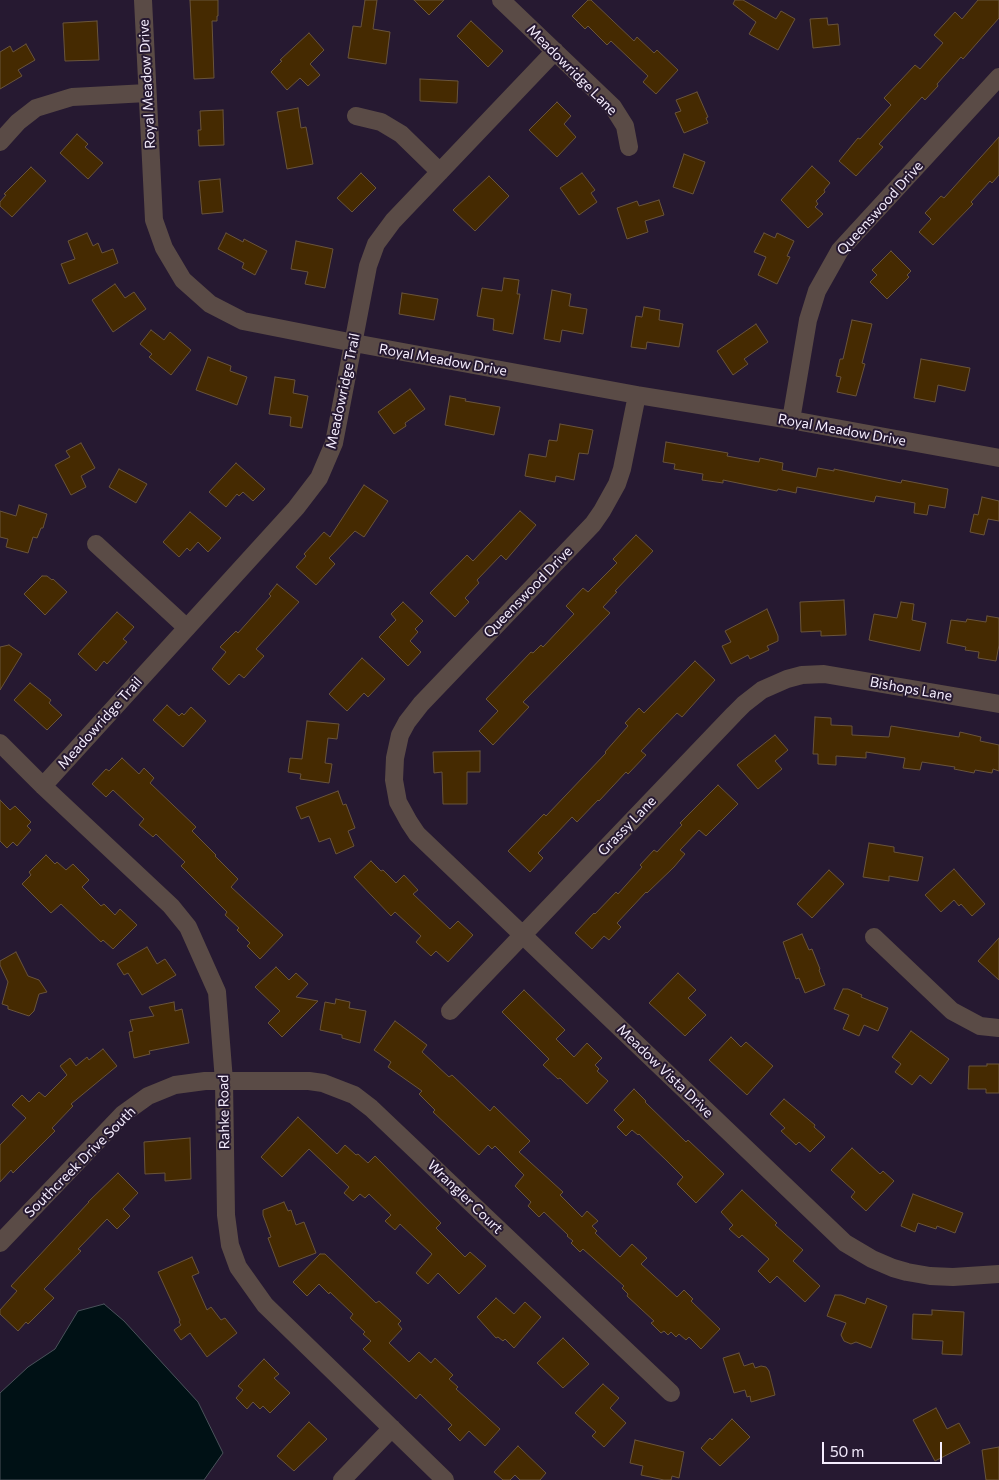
<!DOCTYPE html>
<style>
body{margin:0}
#map{position:relative;width:999px;height:1480px;overflow:hidden;background:#261931;font-family:Commissioner,sans-serif}
canvas{display:block}
.scale{position:absolute;left:822px;top:1442px;width:120px;height:22px;box-sizing:border-box;border:2px solid #f5edfe;border-top:0;padding-left:6px;font-size:15px;line-height:18px;white-space:nowrap;color:#f5edfe;-webkit-text-stroke:4px #261931;paint-order:stroke}
</style>
<div id="map">
<canvas width="999" height="1480"></canvas>
<div class="scale">50 m</div>
</div>
<script>
const context = document.querySelector('canvas').getContext('2d');
context.lineJoin = 'round';
function fillPath(path, color) {
  context.fillStyle = color;
  context.fill(path, 'evenodd');
}
function toPath(rows) {
  const path = new Path2D();
  for (const r of rows) {
    path.moveTo(r[0], r[1]);
    for (let i = 2; i < r.length; i += 2) path.lineTo(r[i], r[i + 1]);
  }
  return path;
}
function strokePath(path, color, width, dash) {
  context.strokeStyle = color;
  context.lineWidth = width;
  context.lineCap = dash ? 'butt' : 'round';
  context.setLineDash(dash || []);
  context.stroke(path);
}
function write(font, color, halo, rows, align = 'center') {
  context.font = font + ' Commissioner,sans-serif';
  context.lineWidth = 4;
  context.setLineDash([]);
  context.textBaseline = 'middle';
  context.strokeStyle = halo;
  context.fillStyle = color;
  for (const [text, x, y, turn = 0] of rows) {
    context.save();
    context.translate(x, y);
    context.rotate((+turn || 0) * Math.PI / 180);
    context.textAlign = isNaN(turn) ? turn : align;
    if (halo) context.strokeText(text, 0, 0);
    context.fillText(text, 0, 0);
    context.restore();
  }
}
const water = toPath([
 [104,1304,124,1321,198,1402,223,1453,204,1480,0,1480,0,1393,28,1367,55,1349,78,1311,104,1304]
]);
const building = toPath([
 [190,0,218,0,218,16,217,16,217,21,212,21,214,78,194,79,190,0],
 [365,0,377,0,373,29,390,32,386,64,348,58,353,26,361,27,365,0],
 [414,0,444,0,429,15,414,0],
 [588,0,591,0,634,41,637,37,654,53,657,50,678,70,656,94,643,82,648,76,611,41,607,45,588,26,585,29,572,16,588,0],
 [735,0,743,0,776,19,781,11,795,19,778,50,749,34,756,22,733,4,735,0],
 [978,0,999,0,999,18,963,59,961,57,937,84,938,86,925,100,922,97,879,144,883,147,856,176,839,161,858,138,860,139,891,105,884,98,915,65,920,69,943,43,934,35,955,12,962,19,978,0],
 [827,18,828,25,838,24,840,45,813,48,810,19,827,18],
 [97,21,99,60,65,61,63,23,97,21],
 [471,21,503,51,488,67,457,36,471,21],
 [309,33,324,50,310,64,320,75,308,86,300,78,287,90,271,72,282,61,280,60,309,33],
 [26,44,35,60,18,70,22,76,0,89,0,52,10,46,13,52,26,44],
 [420,79,458,81,457,103,420,101,420,79],
 [697,92,708,117,706,118,708,123,684,133,675,113,681,111,676,100,697,92],
 [557,102,571,116,564,124,576,137,557,157,529,130,557,102],
 [298,108,301,128,306,127,313,164,287,169,277,112,298,108],
 [223,110,224,145,199,146,198,130,201,130,200,111,223,110],
 [77,134,88,144,85,147,103,163,88,179,60,153,77,134],
 [999,137,999,175,992,183,990,181,971,202,973,204,933,245,919,232,931,219,925,213,941,196,944,198,999,137],
 [684,154,705,162,693,194,673,187,684,154],
 [812,166,830,183,824,190,825,192,816,201,818,204,815,207,823,214,808,228,781,200,812,166],
 [31,167,46,181,12,217,0,206,0,202,6,195,4,194,31,167],
 [361,173,376,188,352,212,337,198,361,173],
 [582,173,595,190,591,193,597,202,579,215,560,188,582,173],
 [489,176,509,196,475,231,453,210,489,176],
 [220,179,223,212,202,214,199,181,220,179],
 [659,200,664,215,645,221,648,232,627,239,617,208,637,201,639,206,659,200],
 [87,233,93,246,98,243,102,253,113,249,118,263,69,284,61,264,75,259,68,241,87,233],
 [226,233,243,242,244,239,267,251,255,275,242,268,244,263,218,249,226,233],
 [764,233,775,238,777,233,794,241,787,256,790,257,777,284,758,275,766,257,754,252,764,233],
 [296,241,333,249,325,288,305,284,308,272,291,269,296,241],
 [891,251,911,271,907,275,909,277,887,299,870,282,877,275,872,270,891,251],
 [504,278,519,280,517,294,520,294,513,334,493,330,494,319,477,316,482,288,502,291,504,278],
 [115,284,125,298,134,292,146,309,113,332,92,300,115,284],
 [552,290,571,294,569,306,587,309,583,334,562,330,560,342,544,339,552,290],
 [402,293,438,299,434,320,399,314,402,293],
 [644,307,660,310,659,320,683,324,679,347,647,342,646,349,631,347,636,316,642,317,644,307],
 [852,320,872,324,862,363,865,364,856,396,837,392,841,377,836,376,840,359,843,359,852,320],
 [756,324,768,342,744,359,748,364,733,375,717,351,756,324],
 [151,330,164,340,170,332,191,350,171,375,149,357,152,354,140,344,151,330],
 [208,357,231,366,230,371,247,377,237,405,196,390,208,357],
 [921,359,970,368,965,391,938,385,935,402,914,398,921,359],
 [275,377,295,380,293,393,308,396,302,428,290,426,291,417,269,414,275,377],
 [410,389,425,409,405,423,406,426,394,434,378,412,410,389],
 [450,396,466,399,465,401,500,407,494,435,445,425,450,396],
 [560,424,593,430,588,454,579,453,574,480,556,476,555,482,525,476,529,454,546,457,549,440,557,441,560,424],
 [666,442,728,453,727,456,759,462,760,458,783,463,782,470,816,477,818,468,834,471,834,469,901,483,902,480,948,489,945,508,929,505,927,515,914,513,915,503,876,496,874,502,797,487,796,493,778,489,777,491,723,480,723,483,702,480,703,474,674,469,675,464,663,462,666,442],
 [81,443,95,468,81,476,86,487,71,495,55,465,70,457,66,451,81,443],
 [236,463,265,489,253,501,243,492,239,496,237,494,226,507,209,492,236,463],
 [119,469,147,484,136,503,109,487,119,469],
 [364,485,388,501,364,537,355,531,329,558,335,564,316,585,296,567,306,556,304,554,324,532,330,537,364,485],
 [982,497,999,501,999,521,988,519,984,535,970,532,974,514,978,515,982,497],
 [19,505,47,514,43,528,41,528,37,538,33,537,28,553,6,547,8,539,0,537,0,511,16,516,19,505],
 [520,511,536,525,506,560,501,555,477,580,479,583,465,598,469,602,455,617,430,593,467,555,473,561,520,511],
 [190,512,221,538,208,552,198,542,190,551,187,548,179,557,163,542,190,512],
 [636,535,653,551,615,591,617,592,603,607,610,613,523,702,529,707,493,745,479,731,498,711,486,699,531,652,533,653,541,645,543,647,574,614,566,606,583,588,588,592,617,563,613,559,636,535],
 [42,576,47,576,52,580,53,579,67,592,45,615,24,594,42,576],
 [277,584,299,602,256,649,264,656,244,678,239,674,229,685,212,669,226,652,220,647,236,631,238,633,271,596,269,594,277,584],
 [844,600,846,635,821,636,821,631,801,632,800,602,844,600],
 [403,602,423,621,415,629,418,632,410,641,421,652,408,666,379,637,396,620,391,614,403,602],
 [901,602,914,604,912,620,926,623,920,651,869,640,874,614,897,618,901,602],
 [767,609,778,636,778,641,767,646,769,650,750,659,748,655,731,664,722,646,731,642,725,631,767,609],
 [117,612,134,627,123,639,127,642,107,664,104,661,96,671,78,654,117,612],
 [987,616,999,618,999,645,996,661,978,658,979,652,965,650,966,647,947,643,951,620,966,622,967,619,986,622,987,616],
 [9,645,22,654,0,690,0,647,9,645],
 [362,658,385,679,368,697,364,693,347,711,329,694,362,658],
 [695,661,715,680,682,717,677,713,641,751,646,755,628,774,626,772,599,801,598,800,577,822,572,817,538,853,543,858,530,872,508,851,544,814,546,816,606,753,605,752,628,726,625,723,639,708,644,713,695,661],
 [30,683,51,700,49,703,62,715,47,730,14,700,30,683],
 [167,705,179,716,182,713,184,715,191,707,206,721,183,747,153,720,167,705],
 [815,717,831,718,831,725,852,726,852,735,889,737,891,726,959,737,960,732,981,737,980,741,999,745,999,771,993,769,992,773,975,770,974,773,954,769,955,767,922,762,920,770,903,768,905,758,866,752,866,758,836,756,836,765,818,764,818,754,813,754,815,717],
 [307,721,339,724,337,739,328,738,325,763,332,764,329,783,300,779,301,774,288,772,290,758,302,759,307,721],
 [775,735,788,750,775,761,782,769,758,789,737,765,775,735],
 [480,751,480,772,467,772,467,804,443,804,442,772,434,773,433,752,480,751],
 [122,758,139,774,144,768,154,778,150,783,196,827,192,831,216,855,215,856,238,879,231,887,283,935,260,959,247,946,250,943,237,930,239,928,225,915,227,912,181,866,185,862,156,834,153,837,139,825,144,819,113,790,106,797,92,784,106,769,109,771,122,758],
 [718,785,738,804,706,836,699,830,680,850,685,854,674,867,647,893,646,892,617,923,621,927,609,940,604,936,592,949,575,933,594,913,595,914,616,892,618,894,642,867,640,865,654,850,657,852,682,825,680,823,718,785],
 [338,791,343,805,346,804,355,828,348,831,354,846,336,854,330,838,319,842,309,816,301,819,296,807,338,791],
 [0,800,10,810,15,806,31,822,27,826,31,830,17,846,13,842,7,848,0,841,0,800],
 [869,843,894,847,894,852,923,857,918,881,889,876,889,881,863,877,869,843],
 [46,855,55,864,57,862,66,870,73,864,89,880,82,887,101,906,104,904,115,915,120,909,137,925,113,949,103,940,101,942,61,904,51,913,22,884,31,875,29,872,46,855],
 [371,861,381,871,383,870,396,883,404,875,418,890,413,894,450,929,458,921,473,935,448,962,436,951,431,956,416,942,421,936,395,912,391,916,354,877,371,861],
 [954,869,985,904,972,916,961,904,959,906,954,900,941,912,925,895,954,869],
 [829,870,844,884,812,918,797,904,829,870],
 [802,934,809,950,812,949,820,969,819,970,825,985,805,993,799,978,796,979,783,942,802,934],
 [999,938,999,980,978,961,999,938],
 [147,947,157,964,165,959,176,975,142,995,128,973,124,975,117,964,147,947],
 [16,952,28,976,39,980,47,992,39,994,34,1011,29,1016,8,1009,8,1006,2,1004,8,982,0,965,0,961,16,952],
 [276,967,289,980,296,973,308,984,296,997,318,1001,282,1037,268,1023,280,1011,255,987,276,967],
 [678,973,696,990,688,998,706,1015,685,1036,649,1003,678,973],
 [843,989,848,989,862,995,861,997,888,1008,878,1031,864,1025,859,1036,843,1029,849,1015,834,1009,843,989],
 [524,990,565,1030,556,1039,574,1057,587,1043,602,1058,595,1065,599,1069,597,1071,608,1081,587,1104,560,1078,558,1079,543,1065,549,1059,502,1012,524,990],
 [336,999,350,1002,349,1008,366,1011,360,1043,342,1038,342,1035,320,1030,325,1002,335,1004,336,999],
 [174,1002,175,1011,182,1009,189,1043,149,1051,150,1054,134,1058,129,1032,133,1031,130,1020,154,1016,149,1007,174,1002],
 [395,1021,427,1045,422,1052,449,1077,452,1075,490,1111,494,1106,530,1141,519,1152,563,1192,560,1195,582,1217,587,1211,598,1221,592,1226,597,1231,595,1233,620,1257,632,1244,647,1258,641,1264,677,1297,684,1290,693,1299,691,1301,720,1329,701,1349,689,1337,686,1340,679,1334,676,1337,671,1332,668,1335,664,1331,661,1333,651,1323,654,1321,627,1296,628,1294,622,1288,624,1286,583,1249,580,1252,571,1243,573,1241,567,1236,568,1235,544,1212,539,1217,528,1206,531,1202,515,1186,524,1175,495,1146,492,1149,488,1145,479,1155,433,1112,435,1110,419,1094,422,1091,388,1067,391,1062,374,1050,395,1021],
 [911,1031,949,1059,931,1084,920,1075,912,1085,895,1072,901,1064,892,1057,911,1031],
 [731,1037,741,1047,746,1042,773,1066,747,1095,709,1060,731,1037],
 [103,1049,117,1066,71,1104,73,1106,52,1128,55,1131,13,1173,11,1170,0,1182,0,1145,26,1118,12,1105,22,1095,29,1102,39,1092,45,1097,67,1075,60,1066,70,1058,76,1066,87,1057,89,1060,103,1049],
 [987,1064,999,1064,999,1093,986,1093,986,1089,968,1089,969,1066,987,1066,987,1064],
 [634,1089,646,1101,645,1102,686,1142,688,1140,724,1174,696,1203,677,1184,683,1177,667,1161,639,1134,638,1135,632,1130,626,1136,617,1127,624,1120,614,1110,634,1089],
 [784,1099,815,1125,814,1127,825,1137,810,1152,799,1142,796,1145,781,1131,785,1128,770,1114,784,1099],
 [298,1117,337,1154,345,1145,356,1155,358,1154,368,1163,375,1156,441,1223,436,1228,465,1257,470,1252,486,1266,459,1294,438,1273,428,1284,416,1273,432,1254,400,1224,395,1230,385,1221,391,1215,369,1194,365,1198,360,1194,353,1201,344,1193,349,1187,309,1149,282,1177,261,1157,298,1117],
 [190,1138,191,1179,165,1181,165,1173,145,1174,144,1142,190,1138],
 [852,1148,880,1174,883,1171,894,1181,866,1211,851,1197,855,1192,831,1170,852,1148],
 [118,1173,138,1193,123,1209,130,1216,117,1229,107,1219,78,1249,81,1251,44,1289,54,1298,28,1324,26,1322,18,1331,0,1314,0,1310,17,1291,11,1286,89,1202,88,1202,118,1173],
 [742,1190,777,1223,775,1225,803,1250,793,1261,820,1286,805,1302,777,1276,770,1283,758,1271,769,1259,742,1235,739,1238,729,1229,733,1225,721,1212,742,1190],
 [913,1194,963,1213,955,1233,937,1226,936,1229,918,1223,915,1232,901,1226,913,1194],
 [284,1202,288,1211,291,1210,296,1225,304,1222,316,1253,279,1267,268,1238,271,1237,263,1215,263,1210,284,1202],
 [320,1254,325,1254,376,1303,379,1301,401,1321,398,1324,402,1329,389,1343,409,1362,419,1352,431,1363,435,1358,453,1375,449,1379,458,1387,456,1389,500,1429,485,1446,469,1431,460,1441,448,1429,452,1425,420,1394,416,1399,363,1349,371,1341,363,1334,365,1332,350,1318,353,1314,330,1292,329,1294,319,1284,307,1296,293,1282,320,1254],
 [192,1257,199,1273,192,1276,207,1310,211,1307,221,1320,225,1318,237,1333,207,1357,190,1333,181,1340,174,1330,181,1325,179,1322,180,1320,158,1272,192,1257],
 [835,1295,841,1295,865,1304,867,1298,887,1306,871,1348,856,1342,851,1344,844,1341,841,1335,846,1323,827,1316,835,1295],
 [496,1298,514,1314,525,1302,541,1317,514,1348,505,1339,503,1341,498,1337,496,1338,477,1317,496,1298],
 [932,1310,964,1312,962,1355,942,1354,943,1341,912,1339,913,1314,932,1315,932,1310],
 [563,1338,589,1364,563,1388,537,1363,563,1338],
 [739,1353,744,1366,753,1363,755,1368,761,1366,766,1367,769,1371,775,1395,751,1402,750,1396,747,1397,745,1390,734,1393,723,1358,739,1353],
 [264,1359,279,1374,274,1378,290,1393,270,1413,263,1406,260,1409,253,1402,247,1409,236,1398,243,1390,238,1386,264,1359],
 [603,1384,619,1398,610,1408,626,1423,604,1447,592,1436,596,1432,575,1413,603,1384],
 [936,1408,947,1429,959,1423,970,1443,935,1461,913,1420,936,1408],
 [732,1419,750,1437,720,1466,701,1448,710,1438,712,1440,732,1419],
 [309,1422,327,1439,294,1471,277,1456,309,1422],
 [635,1440,684,1452,679,1478,672,1476,671,1480,664,1480,641,1475,643,1466,630,1463,635,1440],
 [518,1446,546,1473,540,1480,520,1480,515,1475,510,1480,503,1480,494,1472,518,1446],
 [999,1447,999,1480,986,1480,982,1450,999,1447]
]);
const street = toPath([
 [143,0,154,220,164,248,183,280,210,304,243,321,354,343,637,395,791,420,999,458],
 [501,0,613,107,625,126,629,147],
 [356,116,381,122,401,134,440,172],
 [0,142,18,122,36,108,72,97,147,93],
 [637,395,622,469,617,484,602,511,593,524,421,704,407,722,400,735,395,758,394,780,398,802,409,822,417,834,845,1243,872,1259,893,1268,907,1272,930,1276,953,1277,999,1274],
 [791,420,808,320,817,291,840,250,999,77],
 [96,544,187,628],
 [0,743,43,786,171,906,188,927,217,992,224,1081,226,1215,230,1245,238,1267,265,1305,445,1480],
 [43,786,296,508,319,478,334,443,368,266,376,244,393,221,555,51],
 [874,937,952,1011,980,1026,999,1028],
 [450,1011,734,714,744,704,762,690,787,679,802,675,824,674,999,704],
 [0,1243,123,1114,148,1096,175,1085,205,1081,309,1081,323,1083,354,1095,371,1108,671,1393],
 [342,1480,392,1428]
]);
const streetNames = [
 ["Meadowridge Lane",572,70,45],
 ["Royal Meadow Drive",147,84,-93],
 ["Queenswood Drive",880,208,-48],
 ["Royal Meadow Drive",443,360,10],
 ["Meadowridge Trail",343,391,-78],
 ["Royal Meadow Drive",842,430,10],
 ["Queenswood Drive",528,592,-46],
 ["Bishops Lane",911,689,10],
 ["Meadowridge Trail",100,723,-48],
 ["Grassy Lane",627,826,-46],
 ["Meadow Vista Drive",665,1071,44],
 ["Rahke Road",224,1112,-91],
 ["Southcreek Drive South",80,1162,-45],
 ["Wrangler Court",465,1197,44]
];
fillPath(water, '#001115');
strokePath(water, '#4a535b', 1);
fillPath(building, '#452a01');
strokePath(building, '#69543b', 1);
strokePath(street, '#5a4b46', 18);
write('14px', '#f5edfe', '#261931', streetNames);
</script>
